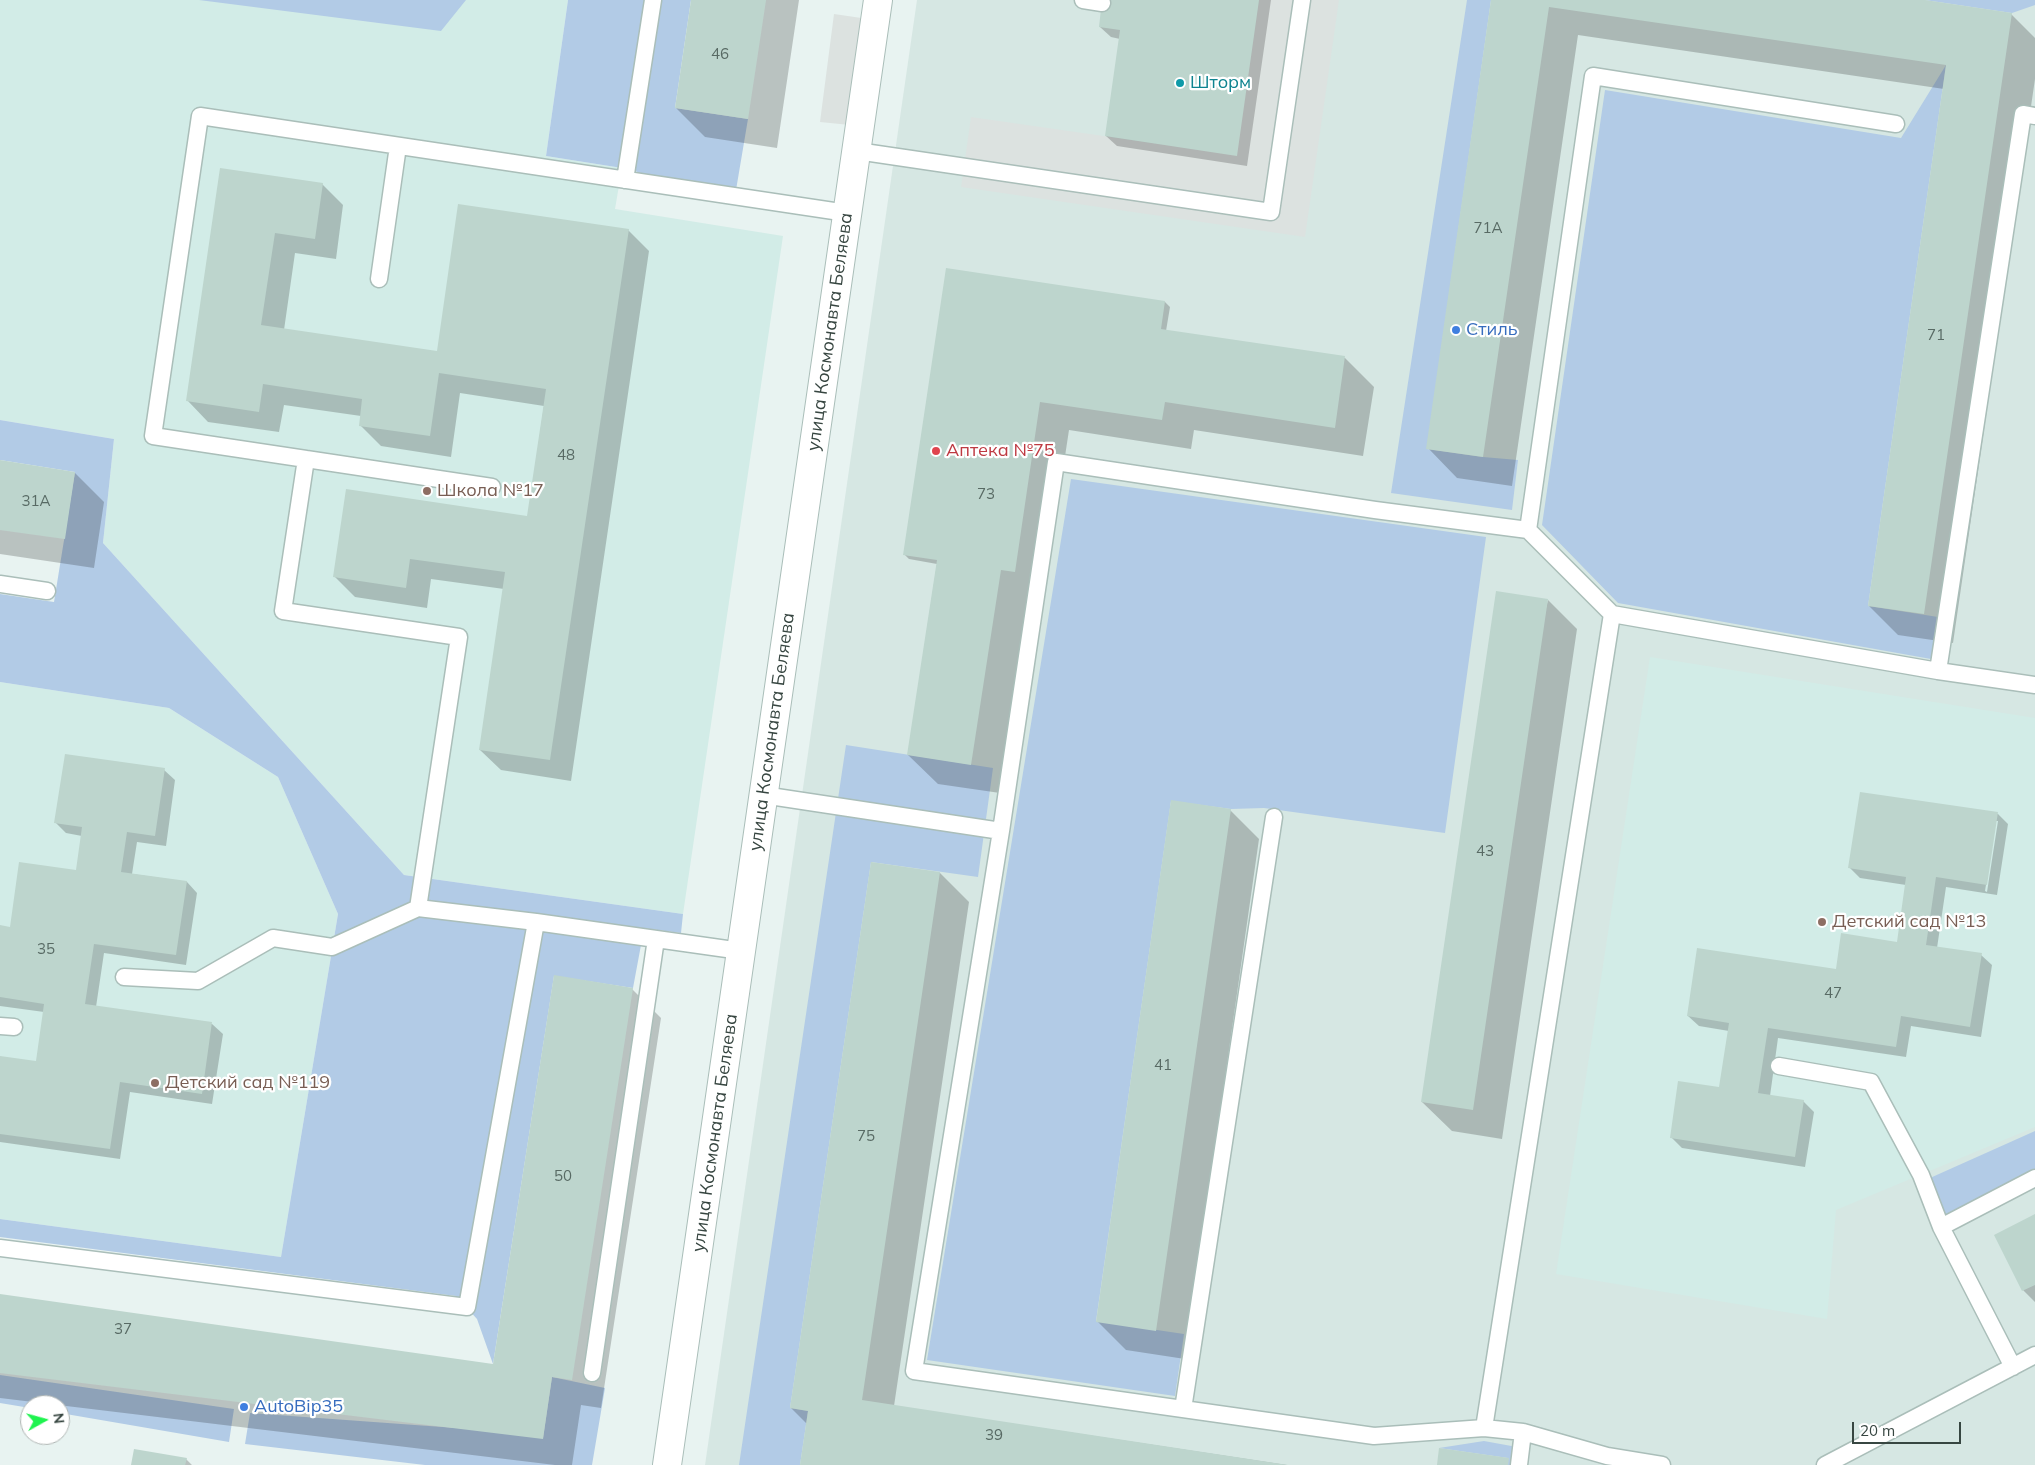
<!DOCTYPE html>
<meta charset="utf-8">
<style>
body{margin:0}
#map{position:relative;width:2035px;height:1465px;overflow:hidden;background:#e8f3f1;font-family:Mulish,sans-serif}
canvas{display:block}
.north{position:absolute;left:20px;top:1395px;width:50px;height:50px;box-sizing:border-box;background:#fff;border:1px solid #afb5b3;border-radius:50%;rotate:83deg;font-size:14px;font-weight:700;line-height:20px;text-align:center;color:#374641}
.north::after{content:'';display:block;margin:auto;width:18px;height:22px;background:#1ff34f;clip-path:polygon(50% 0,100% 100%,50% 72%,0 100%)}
.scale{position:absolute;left:1852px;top:1422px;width:109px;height:22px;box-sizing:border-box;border:2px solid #374641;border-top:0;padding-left:6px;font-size:15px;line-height:18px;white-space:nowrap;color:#374641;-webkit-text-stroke:4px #fff;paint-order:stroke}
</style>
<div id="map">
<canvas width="2035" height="1465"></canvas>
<div class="north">N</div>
<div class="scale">20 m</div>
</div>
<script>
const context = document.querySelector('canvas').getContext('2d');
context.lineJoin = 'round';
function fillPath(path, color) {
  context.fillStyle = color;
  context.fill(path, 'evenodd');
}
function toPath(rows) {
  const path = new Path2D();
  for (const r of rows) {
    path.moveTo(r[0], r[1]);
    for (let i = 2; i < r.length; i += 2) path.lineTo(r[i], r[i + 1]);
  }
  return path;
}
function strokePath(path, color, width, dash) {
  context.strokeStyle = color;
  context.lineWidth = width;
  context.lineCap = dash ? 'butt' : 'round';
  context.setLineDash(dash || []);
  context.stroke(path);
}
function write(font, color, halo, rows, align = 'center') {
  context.font = font + ' Mulish,sans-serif';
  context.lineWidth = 4.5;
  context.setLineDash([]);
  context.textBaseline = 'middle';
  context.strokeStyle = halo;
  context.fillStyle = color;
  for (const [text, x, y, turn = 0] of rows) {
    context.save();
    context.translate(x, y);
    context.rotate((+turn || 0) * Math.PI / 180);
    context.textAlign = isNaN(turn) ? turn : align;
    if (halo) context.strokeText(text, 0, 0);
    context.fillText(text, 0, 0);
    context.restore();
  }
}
const residential = toPath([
 [917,0,2035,0,2035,1465,705,1465]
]);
const education = toPath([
 [0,0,568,0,546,156,622,168,615,209,783,236,683,914,404,875,103,543,114,439,0,420],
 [1650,657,2035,718,2035,1127,1836,1210,1827,1319,1556,1274],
 [0,682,169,708,278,777,338,914,281,1257,0,1219]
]);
const green = toPath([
 [199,0,466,0,441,31],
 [568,0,691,0,675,108,748,119,736,190,646,176,627,167,622,168,546,156],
 [1467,0,1491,0,1427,449,1483,457,1518,460,1512,510,1391,493],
 [1925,0,2035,0,2035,5,2012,13],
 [1946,65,1868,606,1938,617,1931,659,1618,603,1542,525,1605,90,1901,138],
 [0,420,114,439,103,543,404,875,683,914,681,933,642,928,641,945,633,988,554,976,493,1364,477,1319,456,1296,0,1237,0,1219,281,1257,338,914,278,777,169,708,0,682,0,594,54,602,75,472,0,460],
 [1071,479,1486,537,1445,833,1264,808,1231,809,1171,801,1096,1321,1184,1334,1175,1396,927,1360],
 [846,745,993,768,978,877,871,862,790,1408,808,1411,800,1465,739,1465],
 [2035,1131,2035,1172,1944,1219,1930,1178],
 [0,1375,234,1409,229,1442,60,1413,60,1405,30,1405,30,1408,0,1403],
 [552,1377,605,1388,592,1465,425,1465,245,1444,250,1413,484,1430,543,1438],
 [1484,1441,1517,1447,1515,1465,1508,1465,1508,1458,1439,1448]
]);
const parking = toPath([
 [1259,0,1339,0,1305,237,961,187,971,117,1236,155],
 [834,14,875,20,860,126,820,122]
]);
const shadow = toPath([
 [692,0,799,0,777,148,705,137,676,108],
 [1104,0,1271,0,1247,166,1117,146,1106,136,1120,39,1111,37,1100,27],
 [1493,0,1916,0,2011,14,2035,38,2035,79,1953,643,1898,635,1869,606,1944,89,1578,35,1512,486,1457,478,1428,448],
 [221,170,322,184,343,205,336,259,295,253,284,330,438,352,628,230,649,251,571,781,501,770,480,750,504,589,431,579,427,608,355,597,334,576,528,517,544,406,460,393,451,457,381,446,360,425,361,416,284,405,279,432,208,422,188,401],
 [947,270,1165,302,1170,307,1166,331,1345,358,1374,387,1363,456,1194,430,1191,449,1069,430,1043,601,1000,793,938,784,908,755,937,564,909,559,904,554],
 [0,462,75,473,104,502,94,568,0,554],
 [1548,600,1577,629,1502,1139,1452,1131,1422,1102],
 [164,770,175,780,166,846,137,842,132,874,187,882,197,893,186,965,104,953,96,1007,212,1024,223,1034,212,1104,130,1092,120,1159,0,1142,0,1057,37,1063,44,1012,0,1006,0,926,11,928,77,872,82,836,66,833,56,823],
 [1861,793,1998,814,2008,824,1997,895,1946,887,1937,948,1981,955,1992,965,1981,1037,1911,1026,1906,1057,1778,1038,1770,1096,1803,1101,1814,1112,1805,1167,1682,1148,1671,1137,1720,1088,1729,1031,1699,1026,1688,1016,1838,970,1898,943,1906,885,1860,878,1850,868],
 [1996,821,1998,821,1987,892,1985,891],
 [1230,810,1259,839,1185,1359,1126,1350,1097,1321],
 [872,863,940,873,969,902,894,1406,1287,1465,801,1465,807,1424,791,1408],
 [632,989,661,1018,601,1408,581,1405,572,1465,555,1465,0,1398,0,1295,495,1365],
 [2035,1216,2035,1302,2023,1290],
 [186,1459,192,1465,132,1465]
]);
const building = toPath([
 [691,0,766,0,748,119,675,108],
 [1102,0,1259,0,1237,156,1105,136,1120,30,1099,27],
 [1491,0,1925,0,2012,13,1924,614,1868,606,1946,65,1549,7,1483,457,1426,449],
 [220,168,323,183,315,239,275,233,261,325,437,351,458,204,629,229,550,760,479,750,505,572,410,559,406,588,333,577,346,489,527,516,546,389,439,373,430,436,359,426,362,399,263,384,259,412,186,401],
 [946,268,1165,301,1161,329,1345,356,1335,428,1165,402,1162,420,1040,402,1015,572,1001,570,971,765,907,755,937,560,903,555],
 [0,460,75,472,65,539,0,530],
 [1496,591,1548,599,1473,1110,1421,1102],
 [65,754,165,768,155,836,127,832,121,872,187,881,176,955,94,944,85,1004,212,1022,202,1094,120,1082,110,1149,0,1134,0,1056,36,1061,44,1004,0,997,0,925,10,927,19,862,76,870,82,827,54,823],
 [1860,792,1998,812,1987,885,1936,877,1926,945,1982,953,1970,1027,1901,1016,1896,1047,1768,1028,1758,1093,1804,1100,1795,1157,1670,1138,1678,1081,1719,1087,1729,1023,1687,1016,1697,948,1836,969,1841,933,1897,942,1906,877,1848,868],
 [1171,800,1231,809,1156,1331,1096,1322],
 [871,862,940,872,862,1400,1288,1465,800,1465,808,1411,790,1408],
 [554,975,633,988,572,1380,552,1377,543,1439,0,1373,0,1294,493,1364],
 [2035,1214,2035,1285,2022,1291,1994,1235],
 [1439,1448,1509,1458,1508,1465,1437,1465],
 [134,1449,187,1458,185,1465,131,1465]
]);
const lane = toPath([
 [1083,0,1102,3],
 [857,151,1271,212,1302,0],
 [625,180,653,0],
 [379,279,398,146],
 [306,459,492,487],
 [0,584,47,591],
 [1612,614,1528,530,1593,76,1896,124],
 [1938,671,2023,114,2035,116],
 [763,795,1001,831,1056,462,1375,510,1528,530],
 [1001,831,914,1371,1374,1436,1484,1428,1523,1432,1607,1456,1662,1465],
 [418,908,459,637,283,611,306,459,153,436,200,116,847,213],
 [124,977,198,981,273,938,332,947,418,908,536,922],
 [0,1026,14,1027],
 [1779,1066,1871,1082,1921,1175,1941,1227,2013,1367],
 [1941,1227,2035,1178],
 [0,1248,467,1307,536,922,741,951],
 [592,1373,656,939],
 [1183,1409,1274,817],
 [1484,1428,1612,614,1938,671,2035,685],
 [1519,1465,1523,1432],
 [1825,1465,2035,1355]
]);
const street = toPath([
 [667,1465,878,0]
]);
const markers = [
 [1180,83,5,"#0f9aa8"],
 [1456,330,5,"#3f7fe0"],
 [936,451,5,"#e0444e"],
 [427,491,5,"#8d6e63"],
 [1822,922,5,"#8d6e63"],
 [155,1083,5,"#8d6e63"],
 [244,1407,5,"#3f7fe0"]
];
const numberNames = [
 ["46",720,54],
 ["71А",1488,228],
 ["71",1936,335],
 ["48",566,455],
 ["73",986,494],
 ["31А",36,501],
 ["43",1485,851],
 ["35",46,949],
 ["47",1833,993],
 ["41",1163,1065],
 ["75",866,1136],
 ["50",563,1176],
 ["37",123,1329],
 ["39",994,1435]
];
const cultureNames = [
 ["Шторм",1190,83]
];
const shopNames = [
 ["Стиль",1466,330],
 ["AutoBip35",254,1407]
];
const streetNames = [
 ["улица Космонавта Беляева",830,332,-82],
 ["улица Космонавта Беляева",772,732,-82],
 ["улица Космонавта Беляева",715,1133,-82]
];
const healthNames = [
 ["Аптека №75",946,451]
];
const educationNames = [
 ["Школа №17",437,491],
 ["Детский сад №13",1832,922],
 ["Детский сад №119",165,1083]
];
fillPath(residential, '#d6e7e3');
fillPath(education, '#d2ece7');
fillPath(green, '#b2cbe6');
fillPath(parking, '#dce2e0');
fillPath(shadow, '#0003');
fillPath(building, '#bdd5cd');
strokePath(lane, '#aabeb9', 19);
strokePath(street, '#aabeb9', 30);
strokePath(lane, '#fff', 16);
strokePath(street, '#fff', 28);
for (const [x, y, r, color] of markers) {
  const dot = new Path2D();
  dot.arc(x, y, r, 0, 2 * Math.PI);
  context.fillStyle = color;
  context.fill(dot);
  strokePath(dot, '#fff', 2);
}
write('15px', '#586a64', null, numberNames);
write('18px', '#0d838f', '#fff', cultureNames, 'left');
write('18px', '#366cbe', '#fff', shopNames, 'left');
write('18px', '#374641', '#fff', streetNames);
write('18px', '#be3a42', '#fff', healthNames, 'left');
write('18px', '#785e54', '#fff', educationNames, 'left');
</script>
